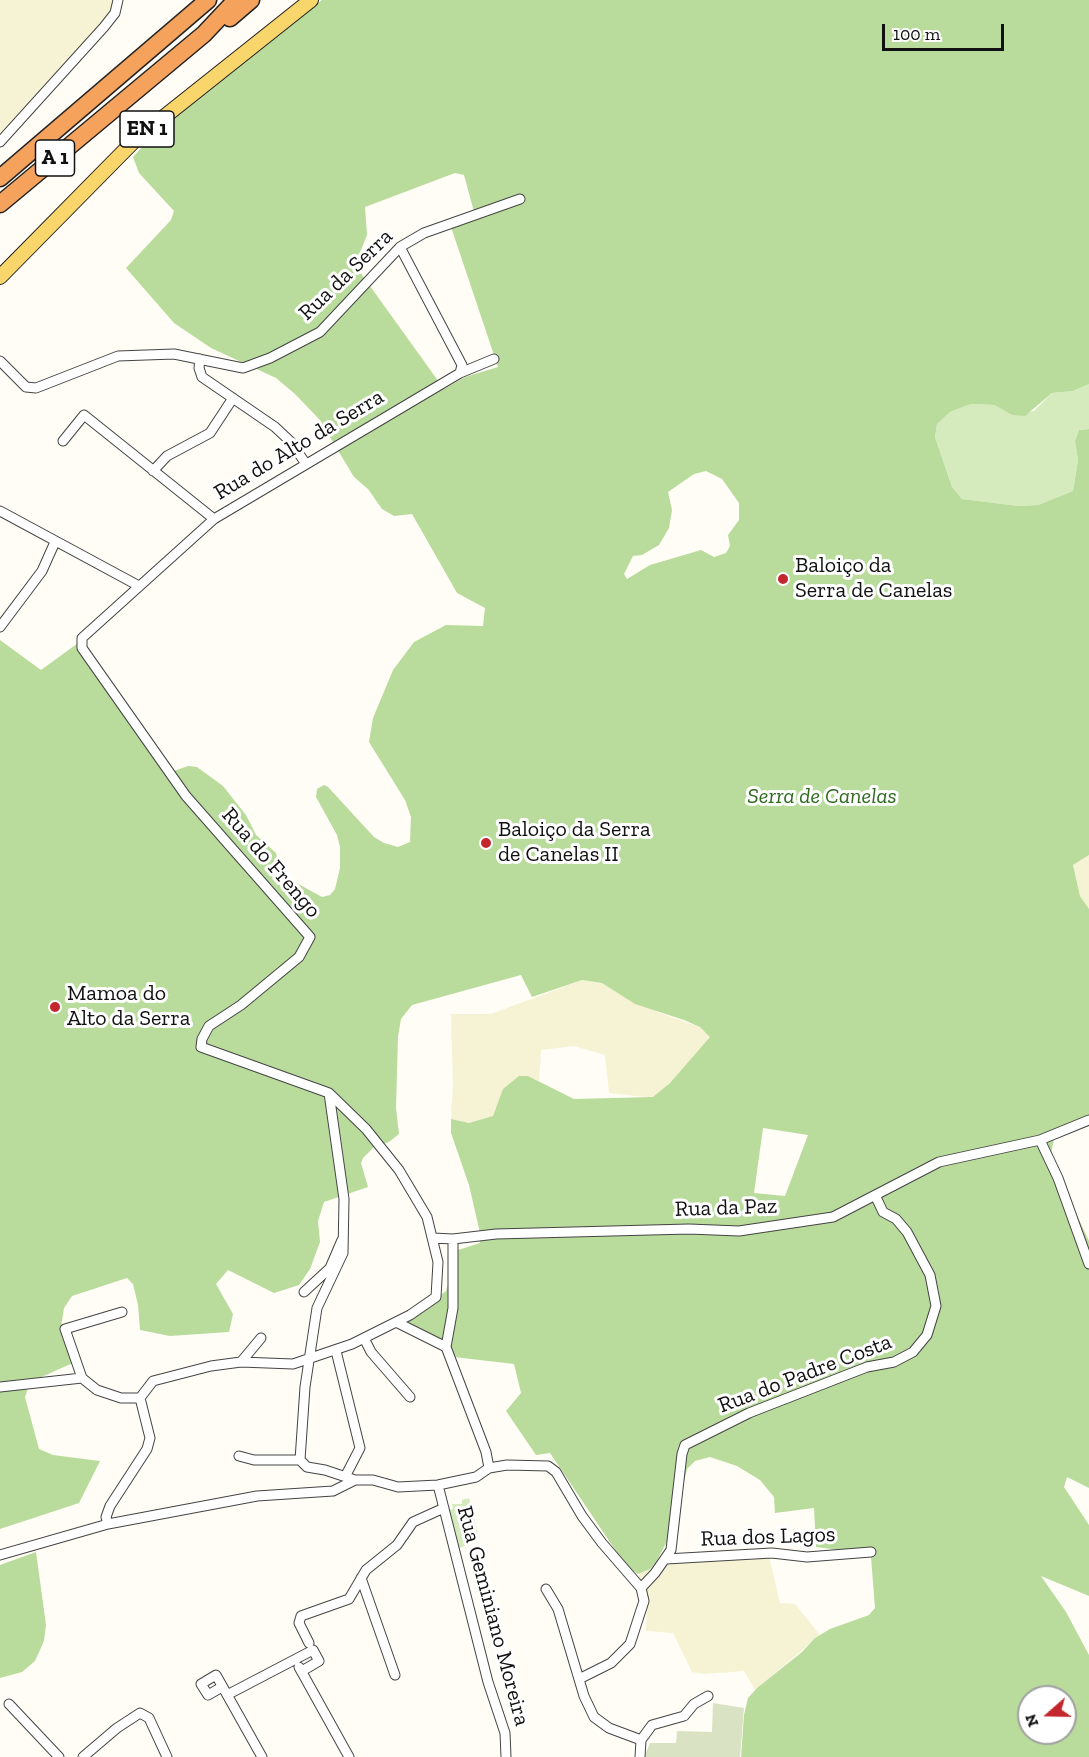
<!DOCTYPE html>
<meta charset="utf-8">
<style>
body{margin:0}
#map{position:relative;width:1089px;height:1757px;overflow:hidden;background:#fffdf5;font-family:"Zilla Slab",serif}
canvas{display:block}
.north{position:absolute;left:1017px;top:1685px;width:60px;height:60px;box-sizing:border-box;background:#fff;border:2px solid #a0a0a0;border-radius:50%;rotate:250deg;font-size:16px;font-weight:700;line-height:24px;text-align:center;color:#111}
.north::after{content:'';display:block;margin:auto;width:21px;height:27px;background:#c4262e;clip-path:polygon(50% 0,100% 100%,50% 72%,0 100%)}
.scale{position:absolute;left:882px;top:24px;width:122px;height:27px;box-sizing:border-box;border:3px solid #111;border-top:0;padding-left:8px;font-size:18px;line-height:21px;white-space:nowrap;color:#111;-webkit-text-stroke:4px #fff;paint-order:stroke}
</style>
<div id="map">
<canvas width="1089" height="1757"></canvas>
<div class="north">N</div>
<div class="scale">100 m</div>
</div>
<script>
const context = document.querySelector('canvas').getContext('2d');
context.lineJoin = 'round';
function fillPath(path, color) {
  context.fillStyle = color;
  context.fill(path, 'evenodd');
}
function toPath(rows) {
  const path = new Path2D();
  for (const r of rows) {
    path.moveTo(r[0], r[1]);
    for (let i = 2; i < r.length; i += 2) path.lineTo(r[i], r[i + 1]);
  }
  return path;
}
function strokePath(path, color, width, dash) {
  context.strokeStyle = color;
  context.lineWidth = width;
  context.lineCap = dash ? 'butt' : 'round';
  context.setLineDash(dash || []);
  context.stroke(path);
}
function write(font, color, halo, rows, align = 'center') {
  context.font = font + ' "Zilla Slab",serif';
  context.lineWidth = 6;
  context.setLineDash([]);
  context.textBaseline = 'middle';
  context.strokeStyle = halo;
  context.fillStyle = color;
  for (const [text, x, y, turn = 0] of rows) {
    context.save();
    context.translate(x, y);
    context.rotate((+turn || 0) * Math.PI / 180);
    context.textAlign = isNaN(turn) ? turn : align;
    if (halo) context.strokeText(text, 0, 0);
    context.fillText(text, 0, 0);
    context.restore();
  }
}
const farmland = toPath([
 [0,0,114,0,111,12,0,136],
 [1089,855,1089,909,1080,896,1073,865],
 [582,980,602,983,660,1013,700,1027,711,1037,670,1083,653,1098,609,1093,605,1055,574,1046,541,1050,539,1081,528,1076,495,1109,494,1116,469,1123,451,1119,453,1085,451,1014,491,1014],
 [768,1552,780,1603,795,1604,820,1635,755,1690,744,1671,704,1674,692,1672,673,1633,646,1631,647,1603,638,1574,650,1569,656,1562,687,1562]
]);
const green = toPath([
 [1089,384,1089,429,1079,430,1075,441,1078,460,1073,491,1038,505,1019,506,962,499,952,487,935,437,937,424,950,412,971,404,994,405,1012,415,1034,411,1052,393,1073,391],
 [469,1498,478,1533,472,1535,474,1543,459,1548,449,1510,453,1509,452,1504,462,1504,462,1500]
]);
const forest = toPath([
 [322,0,1089,0,1089,384,1073,391,1052,393,1025,416,1012,415,994,405,971,404,950,412,937,424,935,437,952,487,962,499,1019,506,1038,505,1073,491,1078,460,1075,441,1079,430,1089,429,1089,855,1073,865,1080,896,1089,909,1089,1122,1055,1135,1050,1158,1089,1241,1089,1488,1067,1477,1064,1487,1089,1525,1089,1596,1041,1576,1066,1612,1089,1655,1089,1757,741,1757,744,1715,748,1698,757,1688,802,1652,815,1638,830,1629,869,1615,875,1608,871,1557,853,1552,816,1547,814,1508,775,1513,774,1497,760,1480,737,1466,710,1457,695,1461,687,1469,672,1532,656,1562,650,1569,638,1574,626,1566,550,1453,536,1455,506,1411,521,1393,514,1364,454,1357,419,1336,407,1320,446,1291,458,1250,480,1243,480,1233,469,1185,451,1133,451,1119,469,1123,493,1116,503,1089,519,1076,528,1076,574,1099,653,1097,670,1083,710,1037,700,1027,684,1020,635,1004,602,983,582,980,532,997,521,975,412,1005,401,1019,398,1036,396,1108,399,1134,389,1142,373,1148,363,1158,361,1163,368,1187,324,1202,318,1221,320,1242,310,1269,299,1285,274,1293,228,1270,216,1284,233,1314,229,1332,170,1336,140,1330,138,1305,133,1284,127,1278,72,1296,64,1308,61,1327,73,1363,30,1382,25,1397,39,1449,53,1455,100,1461,79,1503,0,1529,0,640,41,670,85,638,85,645,174,771,188,766,197,767,223,786,246,815,256,835,276,853,279,867,291,880,322,897,330,895,335,889,340,868,340,847,337,835,316,797,317,789,324,785,328,787,374,837,384,843,398,847,410,842,411,817,405,800,369,742,373,718,393,670,414,642,446,625,483,626,485,608,457,593,412,514,394,516,382,509,368,489,354,477,319,419,295,394,276,378,211,348,174,323,126,268,171,220,174,211,139,173,133,157,164,123],
 [455,173,464,175,476,219,451,227,498,367,465,377,444,389,357,268,357,260,367,235,365,207],
 [706,471,722,479,739,503,739,520,728,535,730,546,726,553,714,557,701,550,650,565,627,579,624,574,633,556,642,555,659,545,669,528,672,510,668,492,694,474],
 [763,1128,808,1135,785,1196,754,1193],
 [1029,1697,1065,1697,1065,1733,1029,1733],
 [36,1552,46,1625,44,1641,35,1661,22,1672,0,1678,0,1565]
]);
const cemetery = toPath([
 [713,1703,744,1708,740,1757,644,1757,650,1743,676,1743,677,1731,712,1732]
]);
const minor = toPath([
 [0,142,104,27,115,13,118,0],
 [400,247,462,365,460,373],
 [200,359,199,368,202,377,275,427,291,442,306,464],
 [0,361,26,387,36,388,118,356,174,354,243,368,270,358,320,332,400,247,424,233,520,199],
 [63,441,84,415,214,519],
 [153,471,167,456,210,433,233,398],
 [0,511,139,586],
 [0,627,42,571,55,542],
 [329,1093,344,1199,343,1253,317,1308,305,1387,300,1460,307,1467,325,1470,355,1480],
 [1040,1140,1058,1178,1089,1264],
 [433,1238,453,1239,496,1234,689,1229,739,1231,833,1217,939,1162,1040,1140,1089,1120],
 [304,1292,330,1268,342,1240],
 [396,1322,446,1347,486,1452,489,1468],
 [364,1338,371,1352,410,1397],
 [446,1347,453,1308,453,1239],
 [336,1351,360,1448,346,1475],
 [241,1362,261,1338],
 [82,1378,65,1329,122,1312],
 [0,1387,82,1378,97,1390,121,1398,140,1398],
 [239,1456,254,1460,300,1460],
 [438,1485,488,1682,505,1733,506,1757],
 [108,1524,106,1517,110,1506,147,1449,150,1438,140,1398,153,1381,211,1366,241,1362,293,1364,352,1344,410,1315,436,1297,438,1262,427,1217,399,1170,366,1129,329,1093,201,1047,202,1039,209,1026,241,1005,299,957,310,937,186,796,82,648,82,638,214,519,460,373,494,359],
 [0,1555,108,1524,257,1496,333,1491,355,1480,373,1480,398,1487,438,1485,476,1477,489,1468,507,1465,548,1466,556,1472,582,1516,602,1543,641,1588,644,1601,630,1644,611,1663,579,1679],
 [666,1559,772,1553,807,1557,871,1552],
 [361,1578,395,1675],
 [641,1588,655,1573,671,1550,682,1454,685,1445,749,1413,867,1367,894,1362,913,1352,927,1335,936,1306,930,1275,907,1232,896,1219,883,1212,875,1195],
 [546,1589,558,1609,584,1696,594,1717,609,1728,641,1740],
 [309,1643,299,1623,301,1616,349,1599,366,1570,397,1545,413,1522,444,1508],
 [299,1667,349,1757],
 [222,1687,208,1695,201,1684,216,1675,262,1757],
 [227,1695,313,1650,319,1661,302,1671],
 [9,1704,59,1757],
 [83,1757,117,1728,140,1713,149,1718,167,1757],
 [640,1757,641,1740,652,1725,684,1716,694,1704,708,1696]
]);
const primary = toPath([
 [0,277,135,140,311,0]
]);
const motorway = toPath([
 [230,18,251,0],
 [0,178,208,0],
 [0,204,204,34,236,0]
]);
const markers = [
 [783,579,6,"#c4262e"],
 [486,843,6,"#c4262e"],
 [55,1007,6,"#c4262e"]
];
const shields = [
 [147,129,54],
 [55,158,39]
];
const shieldNames = [
 ["EN 1",147,129],
 ["A 1",55,158]
];
const streetNames = [
 ["Rua da Serra",346,275,-44],
 ["Rua do Alto da Serra",299,445,-31],
 ["Rua do Frengo",271,863,49],
 ["Rua da Paz",726,1208,-2],
 ["Rua do Padre Costa",805,1374,-21],
 ["Rua dos Lagos",768,1537,-2],
 ["Rua Geminiano Moreira",493,1616,75]
];
const poiNames = [
 ["Baloiço da",795,566],
 ["Serra de Canelas",795,591],
 ["Baloiço da Serra",498,830],
 ["de Canelas II",498,855],
 ["Mamoa do",67,994],
 ["Alto da Serra",67,1019]
];
const parkNames = [
 ["Serra de Canelas",822,797]
];
fillPath(farmland, '#f6f3d4');
fillPath(green, '#d5ebbd');
fillPath(forest, '#b9dc9c');
fillPath(cemetery, '#d9e3c4');
strokePath(minor, '#444', 11);
strokePath(primary, '#222', 16);
strokePath(motorway, '#222', 19);
strokePath(minor, '#fff', 9);
strokePath(primary, '#f9d66b', 14);
strokePath(motorway, '#f5a25d', 16);
for (const [x, y, r, color] of markers) {
  const dot = new Path2D();
  dot.arc(x, y, r, 0, 2 * Math.PI);
  context.fillStyle = color;
  context.fill(dot);
  strokePath(dot, '#fff', 2);
}
for (const [x, y, w] of shields) {
  const box = new Path2D();
  box.roundRect(x - w / 2, y - 18, w, 36, 4.5);
  context.fillStyle = '#fff';
  context.fill(box);
  strokePath(box, '#111', 1.5);
}
write('bold 21px', '#111', null, shieldNames);
write('22px', '#111', '#fff', streetNames);
write('22px', '#111', '#fff', poiNames, 'left');
write('italic 22px', '#2f6b1f', '#fff', parkNames);
</script>
